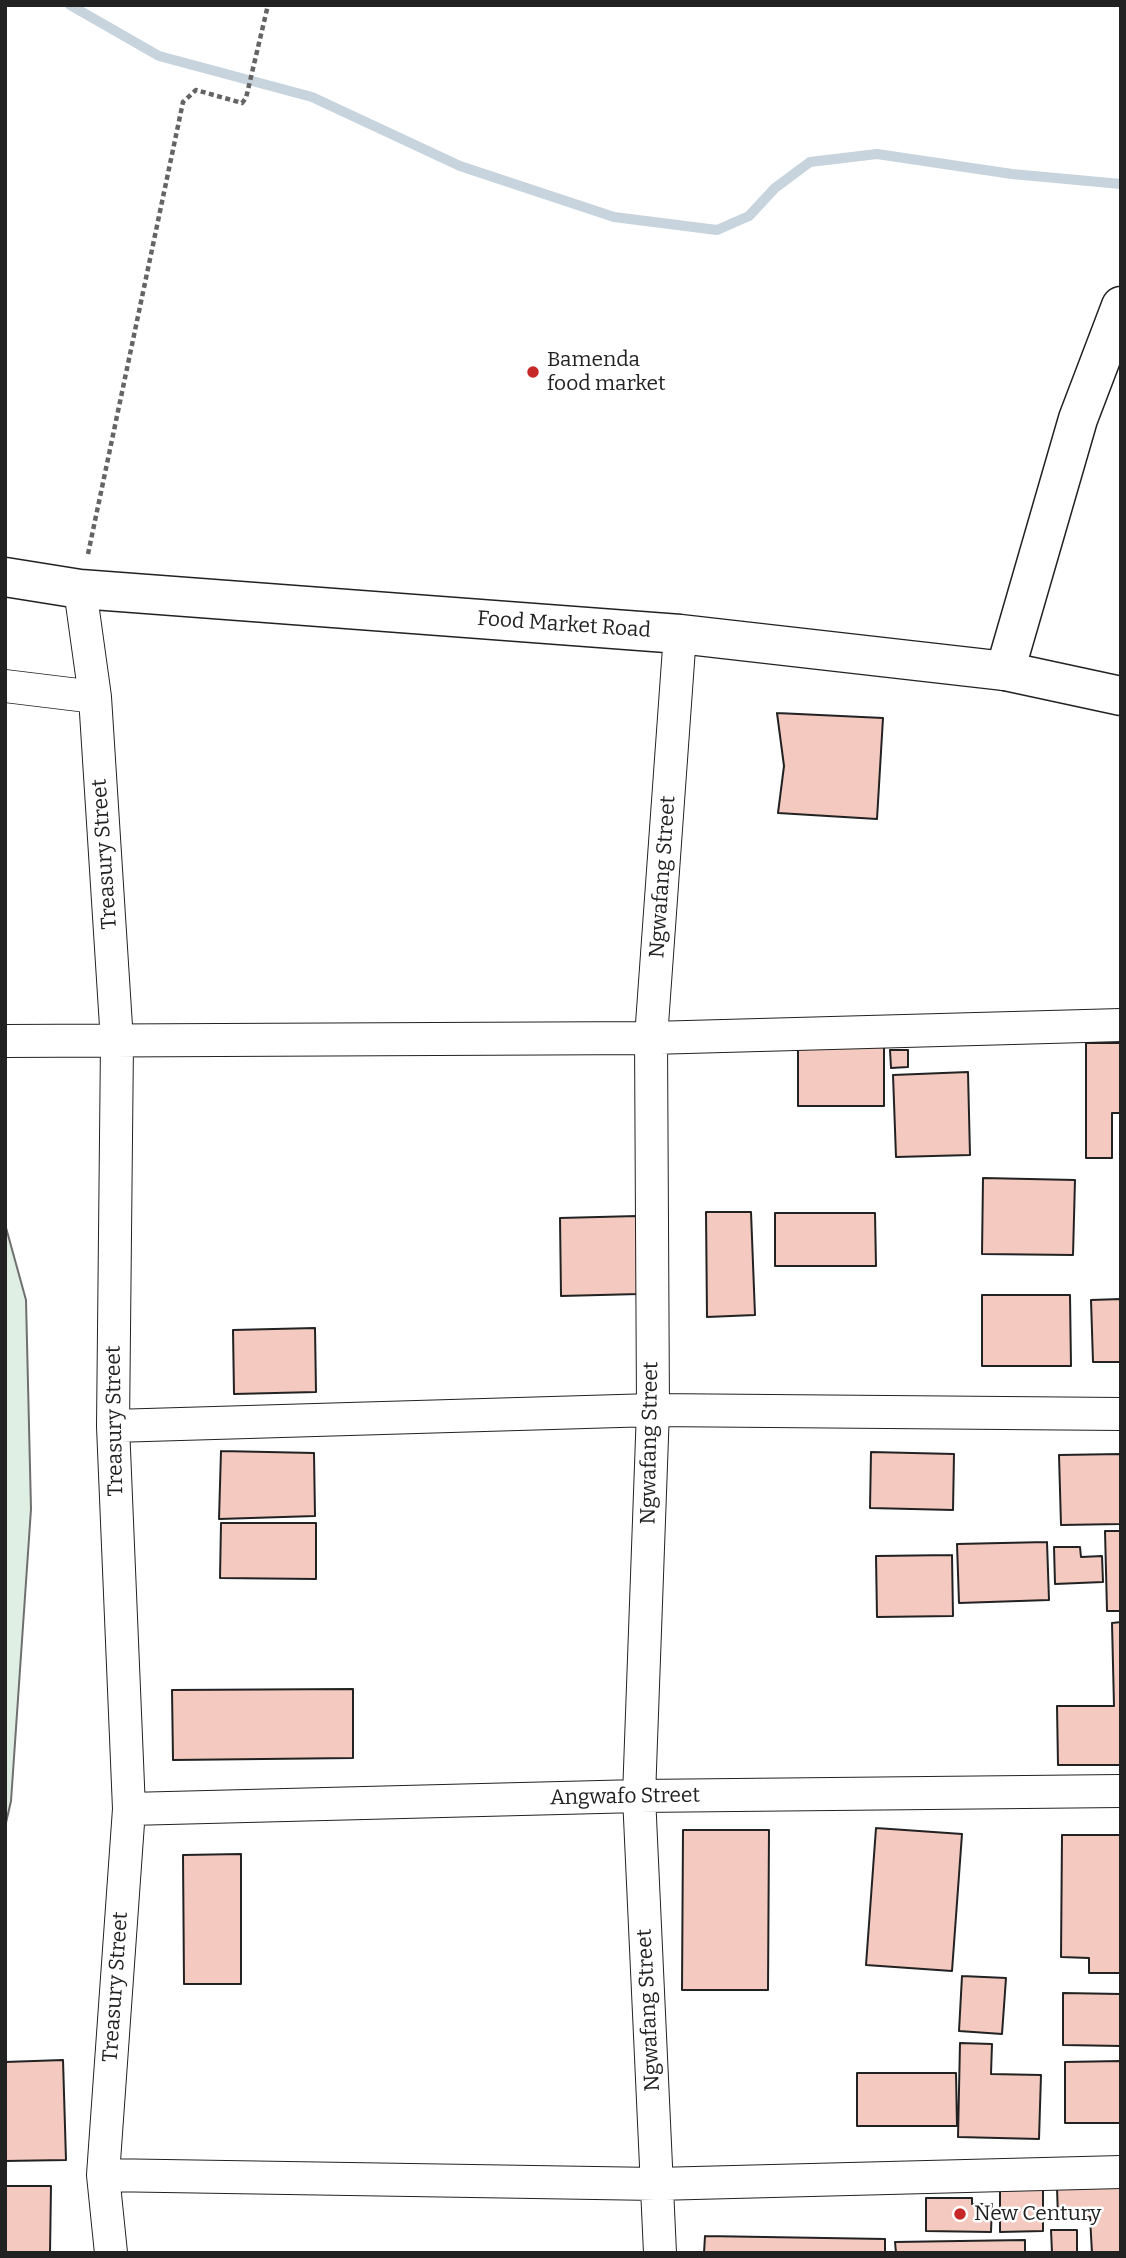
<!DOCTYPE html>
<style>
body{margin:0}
#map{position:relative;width:1126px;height:2258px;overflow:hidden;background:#fff;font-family:Bitter,serif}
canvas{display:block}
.frame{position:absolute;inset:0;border:7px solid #222;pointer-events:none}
</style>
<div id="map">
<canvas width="1126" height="2258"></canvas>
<div class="frame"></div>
</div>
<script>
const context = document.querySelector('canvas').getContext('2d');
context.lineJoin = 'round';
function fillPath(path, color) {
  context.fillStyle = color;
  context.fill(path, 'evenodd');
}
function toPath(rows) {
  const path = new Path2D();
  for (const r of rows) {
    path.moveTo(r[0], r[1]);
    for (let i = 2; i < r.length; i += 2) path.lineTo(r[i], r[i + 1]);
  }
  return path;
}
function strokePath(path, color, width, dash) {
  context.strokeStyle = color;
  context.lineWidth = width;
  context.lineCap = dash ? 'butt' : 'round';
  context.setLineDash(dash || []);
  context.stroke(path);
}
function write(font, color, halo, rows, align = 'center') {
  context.font = font + ' Bitter,serif';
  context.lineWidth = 5;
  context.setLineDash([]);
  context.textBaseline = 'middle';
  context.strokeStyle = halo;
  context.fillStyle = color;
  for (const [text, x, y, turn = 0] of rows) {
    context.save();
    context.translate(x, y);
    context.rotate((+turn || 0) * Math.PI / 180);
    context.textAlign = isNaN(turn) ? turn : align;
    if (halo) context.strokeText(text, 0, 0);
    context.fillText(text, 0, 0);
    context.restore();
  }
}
const green = toPath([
 [5,1224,26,1300,31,1509,11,1801,5,1827,5,1224]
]);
const stream = toPath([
 [70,5,159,56,312,97,460,166,614,217,717,230,749,216,775,188,810,162,877,154,1012,174,1121,184]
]);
const building = toPath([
 [777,713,883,718,877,819,778,813,784,766,777,713],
 [1086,1043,1121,1043,1121,1113,1112,1113,1112,1158,1086,1158,1086,1043],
 [798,1045,884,1045,884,1106,798,1106,798,1045],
 [890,1050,908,1050,908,1067,891,1068,890,1050],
 [968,1072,970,1155,896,1157,893,1075,968,1072],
 [983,1178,1075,1180,1073,1255,982,1254,983,1178],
 [706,1212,751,1212,755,1315,707,1317,706,1212],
 [775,1213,875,1213,876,1266,775,1266,775,1213],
 [637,1216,639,1294,561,1296,560,1218,637,1216],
 [982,1295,1070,1295,1071,1366,982,1366,982,1295],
 [1121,1299,1121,1362,1093,1362,1091,1300,1121,1299],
 [315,1328,316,1392,234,1394,233,1330,315,1328],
 [221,1451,314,1453,315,1516,219,1519,221,1451],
 [871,1452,954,1454,953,1510,870,1508,871,1452],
 [1121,1454,1121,1524,1061,1525,1059,1455,1121,1454],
 [221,1523,316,1523,316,1579,220,1578,221,1523],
 [1105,1531,1121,1531,1121,1611,1107,1611,1105,1531],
 [1047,1542,1049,1600,959,1603,957,1544,1047,1542],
 [1054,1547,1080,1547,1081,1557,1102,1556,1103,1582,1055,1584,1054,1547],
 [952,1555,953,1616,877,1617,876,1556,952,1555],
 [1121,1622,1121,1765,1058,1765,1057,1706,1114,1706,1112,1623,1121,1622],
 [353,1689,353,1758,173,1760,172,1690,353,1689],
 [876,1828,962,1834,952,1971,866,1965,876,1828],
 [683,1830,769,1830,768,1990,682,1990,683,1830],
 [1062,1835,1121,1835,1121,1973,1089,1973,1089,1958,1061,1957,1062,1835],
 [241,1854,241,1984,184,1984,183,1855,241,1854],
 [962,1976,1006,1978,1002,2034,959,2031,962,1976],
 [1063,1993,1121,1994,1121,2046,1063,2045,1063,1993],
 [960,2043,992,2044,991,2074,1041,2075,1039,2139,958,2137,960,2043],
 [63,2060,66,2160,5,2161,5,2062,63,2060],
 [1121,2061,1121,2123,1065,2123,1065,2062,1121,2061],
 [857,2073,956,2073,957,2126,857,2126,857,2073],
 [1000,2184,1043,2184,1043,2231,1000,2232,1000,2184],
 [1121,2184,1121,2253,1092,2253,1090,2217,1058,2219,1057,2187,1121,2184],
 [5,2186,51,2186,50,2253,5,2253,5,2186],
 [926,2198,972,2198,972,2204,992,2204,991,2232,926,2231,926,2198],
 [1051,2230,1077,2230,1077,2253,1052,2253,1051,2230],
 [705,2236,885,2239,885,2253,704,2253,705,2236],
 [1025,2240,1025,2253,896,2253,895,2242,1025,2240]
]);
const path = toPath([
 [88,554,183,102,196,90,242,103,246,98,268,5]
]);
const street = toPath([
 [80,589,95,697,117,1042,113,1426,129,1809,103,2175,111,2253],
 [5,686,95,697],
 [5,1041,651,1038,1121,1025],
 [113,1426,653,1410,1121,1414],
 [129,1809,639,1796,1121,1791],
 [103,2175,656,2184,1121,2172],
 [660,2253,639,1796,653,1410,651,1038,680,634]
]);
const secondary = toPath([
 [1005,671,1078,419,1121,306]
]);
const highway = toPath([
 [5,577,80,589,680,634,1005,671,1121,696]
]);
const markers = [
 [533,372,7,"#c62828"],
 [960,2214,7,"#c62828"]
];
const poiNames = [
 ["Bamenda",547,360],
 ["food market",547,384],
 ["New Century",974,2214]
];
const streetNames = [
 ["Food Market Road",564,625,4],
 ["Treasury Street",105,854,-94],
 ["Ngwafang Street",663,877,-86],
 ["Treasury Street",115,1421,-91],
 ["Ngwafang Street",650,1443,-89],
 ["Angwafo Street",625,1797,-1],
 ["Treasury Street",116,1987,-86],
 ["Ngwafang Street",649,2010,-93]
];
fillPath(green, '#e0efe3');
strokePath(green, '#6f6f6f', 2);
strokePath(stream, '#c7d3dd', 10);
fillPath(building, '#f3c9c0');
strokePath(building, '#222', 2);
strokePath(street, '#222', 34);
strokePath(secondary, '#222', 41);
strokePath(highway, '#222', 41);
strokePath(path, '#646464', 4.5, [5, 3.5]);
strokePath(street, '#fff', 32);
strokePath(secondary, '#fff', 38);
strokePath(highway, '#fff', 38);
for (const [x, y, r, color] of markers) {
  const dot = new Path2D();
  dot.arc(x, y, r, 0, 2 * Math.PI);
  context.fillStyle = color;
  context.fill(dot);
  strokePath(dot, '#fff', 2.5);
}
write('21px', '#222', '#fff', poiNames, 'left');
write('21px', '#222', '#fff', streetNames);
</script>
